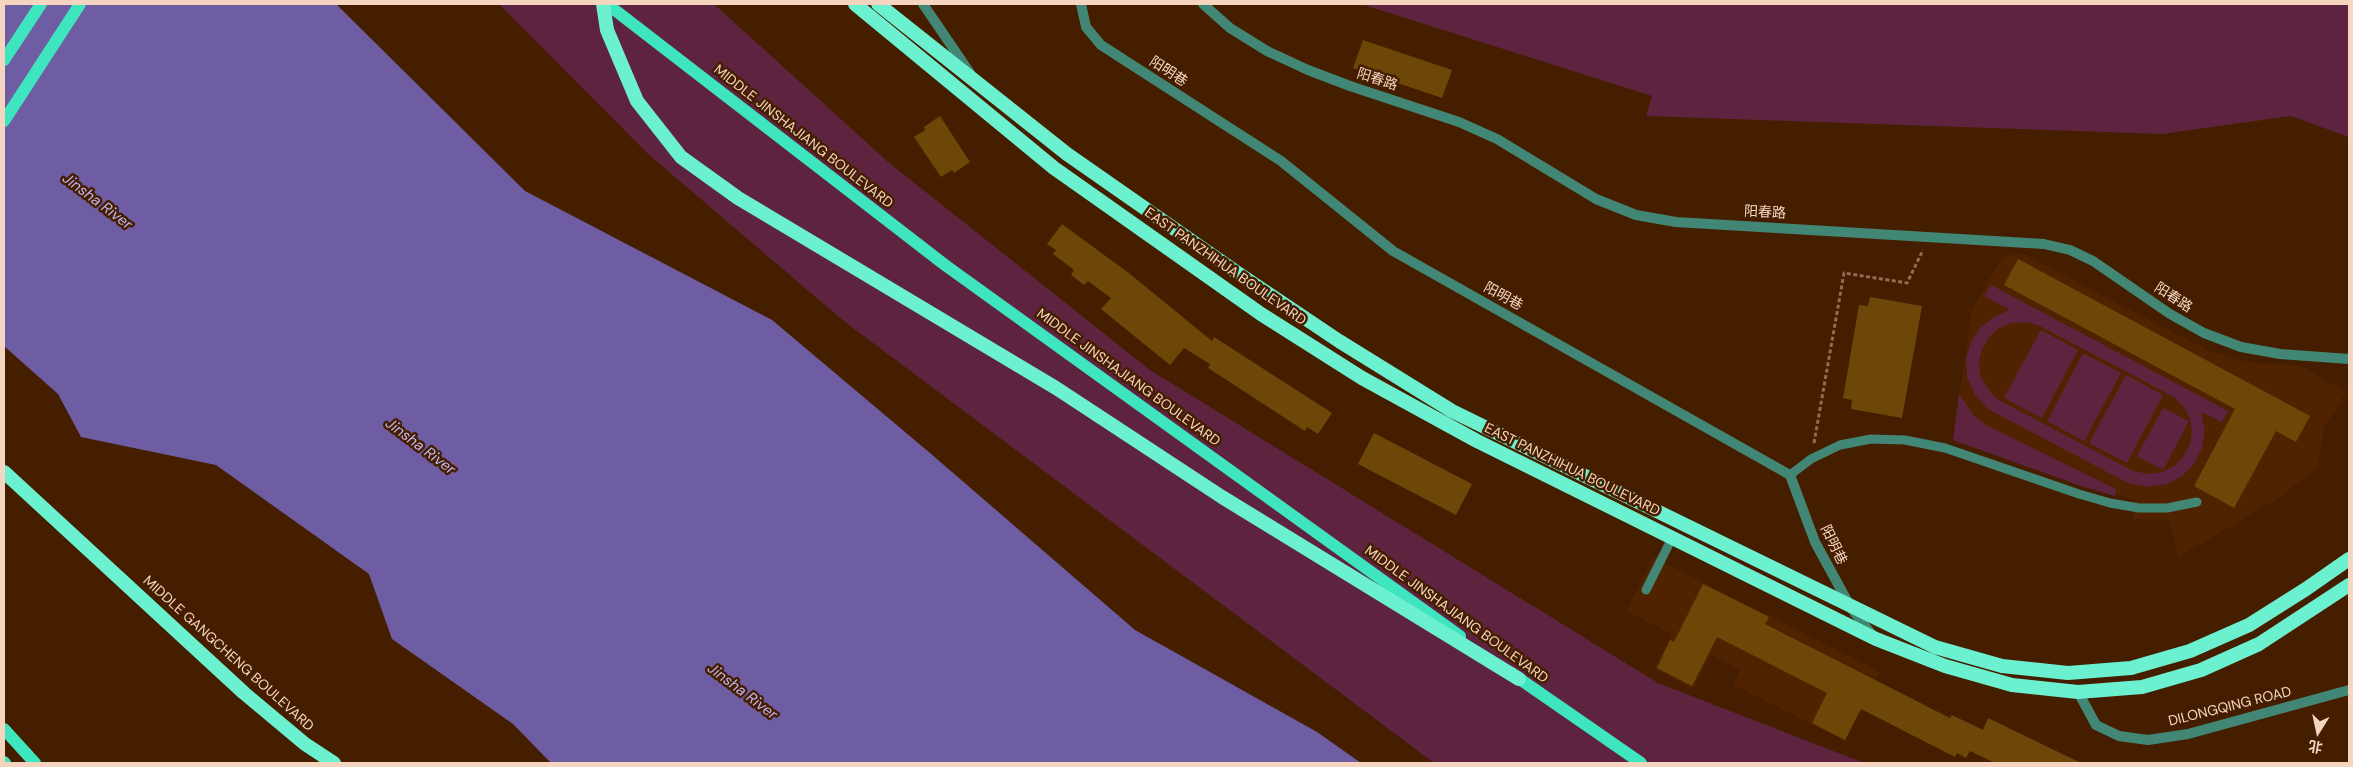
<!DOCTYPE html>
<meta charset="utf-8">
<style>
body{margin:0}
#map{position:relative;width:2353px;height:767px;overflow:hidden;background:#451e00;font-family:"DM Sans","Noto Sans SC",sans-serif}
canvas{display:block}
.frame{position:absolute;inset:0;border:5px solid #f5d4c0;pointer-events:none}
.north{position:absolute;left:2293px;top:707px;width:50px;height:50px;-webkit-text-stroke:4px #451e00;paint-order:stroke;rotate:190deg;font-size:14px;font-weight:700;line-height:20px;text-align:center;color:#f5d4c0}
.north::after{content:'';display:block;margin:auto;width:18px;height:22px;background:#f5d4c0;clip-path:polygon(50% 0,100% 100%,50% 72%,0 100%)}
</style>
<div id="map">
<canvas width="2353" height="767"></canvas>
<div class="frame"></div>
<div class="north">北</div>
</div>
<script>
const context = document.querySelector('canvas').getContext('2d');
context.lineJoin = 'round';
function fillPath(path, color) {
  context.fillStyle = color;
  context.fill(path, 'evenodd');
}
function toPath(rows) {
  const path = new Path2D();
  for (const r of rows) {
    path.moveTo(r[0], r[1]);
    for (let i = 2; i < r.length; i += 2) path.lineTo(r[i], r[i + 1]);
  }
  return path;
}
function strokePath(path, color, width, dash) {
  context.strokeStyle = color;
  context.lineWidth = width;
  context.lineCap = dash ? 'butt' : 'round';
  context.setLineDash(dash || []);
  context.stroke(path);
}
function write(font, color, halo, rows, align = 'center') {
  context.font = font + ' "DM Sans","Noto Sans SC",sans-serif';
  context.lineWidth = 5;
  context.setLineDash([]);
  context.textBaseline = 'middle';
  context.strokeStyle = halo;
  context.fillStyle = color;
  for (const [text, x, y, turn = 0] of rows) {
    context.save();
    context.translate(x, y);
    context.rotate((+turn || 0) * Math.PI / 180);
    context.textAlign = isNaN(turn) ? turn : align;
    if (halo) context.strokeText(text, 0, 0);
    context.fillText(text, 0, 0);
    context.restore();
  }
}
const built = toPath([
 [2021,253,2209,351,2231,358,2253,363,2299,365,2346,392,2325,426,2317,468,2277,499,2178,557,2169,521,2132,519,2136,500,2081,486,1953,440,1972,310,2002,257],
 [1653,557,1880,672,1845,741,1733,684,1740,670,1711,655,1693,689,1654,669,1672,634,1626,611]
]);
const green = toPath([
 [499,4,714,4,888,162,1150,370,1658,683,1864,763,1434,763,845,322,648,154],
 [1361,4,2349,4,2349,137,2291,116,2162,134,1646,116,1652,96],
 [1991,285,2228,411,2222,422,2201,412,2205,431,2202,448,2194,464,2182,476,2167,484,2147,487,2128,483,1988,409,1975,395,1967,377,1966,359,1971,342,1980,328,1994,317,2010,310,1984,296],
 [2025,322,2038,325,2174,397,2183,406,2190,418,2192,431,2190,444,2184,456,2174,466,2162,472,2148,474,2133,471,1997,399,1987,388,1980,375,1979,362,1982,349,1989,337,1999,328,2011,323],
 [2041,330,2078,350,2042,418,2004,398],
 [2083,353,2121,373,2084,441,2047,421],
 [2126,375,2163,395,2127,463,2089,443],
 [1959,394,1974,416,1986,425,2116,489,2115,496,2081,486,1953,440],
 [2163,408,2189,421,2163,470,2137,456]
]);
const water = toPath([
 [4,4,336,4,525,191,772,320,930,453,1135,630,1317,732,1361,763,551,763,513,724,392,639,369,574,216,465,81,437,58,394,4,346]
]);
const building = toPath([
 [1363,40,1452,70,1442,98,1353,68],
 [940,116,970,162,954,173,952,170,941,177,914,137,925,130,924,127],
 [1062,224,1130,274,1212,341,1214,337,1332,413,1318,434,1307,427,1305,431,1208,368,1210,364,1184,348,1170,365,1101,309,1111,298,1088,281,1084,285,1071,275,1074,270,1053,254,1056,250,1047,244],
 [2018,259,2310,416,2296,442,2276,431,2234,508,2194,486,2235,409,2004,285],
 [1870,297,1922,306,1902,418,1851,409,1852,400,1843,398,1859,305,1868,306],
 [1374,433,1472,484,1456,515,1358,464],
 [1703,584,1769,617,1765,624,1944,715,1950,718,1952,715,1983,730,1988,718,2081,763,1995,763,1970,751,1966,758,1957,753,1955,757,1861,709,1845,740,1812,723,1827,693,1717,637,1692,686,1657,668,1670,640,1674,642]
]);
const path = toPath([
 [1814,443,1844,273,1907,283,1923,250]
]);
const service = toPath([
 [1790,475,1811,459,1840,445,1871,439,1905,440,1945,448,2079,494,2110,503,2139,508,2167,508,2197,502],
 [1646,590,1672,538]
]);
const minor = toPath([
 [1203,4,1230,28,1267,51,1308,70,1350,86,1459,122,1497,139,1596,199,1636,215,1676,222,2044,244,2070,250,2093,261,2170,314,2204,333,2241,347,2280,354,2349,359],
 [2078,692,2096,725,2119,736,2148,740,2188,734,2349,690]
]);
const tertiary = toPath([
 [923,4,970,73],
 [1081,4,1086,27,1101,45,1281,161,1393,251,1790,475,1815,542,1851,608,1873,636]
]);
const primary = toPath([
 [607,4,945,265,1460,636],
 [4,60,41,4],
 [4,121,80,4],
 [1511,673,1641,763],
 [4,729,35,763],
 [4,762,5,763]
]);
const trunk = toPath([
 [603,4,607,30,637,101,681,157,738,198,1056,388,1222,497,1519,679],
 [855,4,1054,168,1261,314,1362,378,1477,441,1876,639,1945,666,2012,685,2078,692,2142,687,2201,670,2259,644,2349,585],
 [878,4,1067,154,1239,274,1339,341,1452,411,1935,647,2002,666,2068,673,2131,668,2190,651,2249,625,2306,589,2349,559],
 [4,472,244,693,305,744,334,763]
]);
const streetNames = [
 ["阳明巷",1168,72,33],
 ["阳春路",1377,80,18],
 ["MIDDLE JINSHAJIANG BOULEVARD",803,137,38],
 ["阳春路",1765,213,3],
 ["EAST PANZHIHUA BOULEVARD",1225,267,35],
 ["阳明巷",1503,297,29],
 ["阳春路",2173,298,33],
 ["MIDDLE JINSHAJIANG BOULEVARD",1128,378,36],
 ["EAST PANZHIHUA BOULEVARD",1572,470,26],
 ["阳明巷",1833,545,64],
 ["MIDDLE JINSHAJIANG BOULEVARD",1456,615,36],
 ["MIDDLE GANGCHENG BOULEVARD",228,654,42],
 ["DILONGQING ROAD",2230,707,-14]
];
const waterNames = [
 ["Jinsha River",97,202,37],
 ["Jinsha River",420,447,37],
 ["Jinsha River",742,692,37]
];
fillPath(built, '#502300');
fillPath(green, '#5e243f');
fillPath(water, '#6f5da4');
fillPath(building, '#6c4707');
strokePath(path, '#906c52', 3, [4, 2.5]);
strokePath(service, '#428775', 9);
strokePath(minor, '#428775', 10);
strokePath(tertiary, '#428775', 10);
strokePath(primary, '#3ee5bf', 12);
strokePath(trunk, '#6cf1d0', 14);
write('14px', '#f5d4c0', '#451e00', streetNames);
write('italic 15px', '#c1b5f0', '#451e00', waterNames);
</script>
